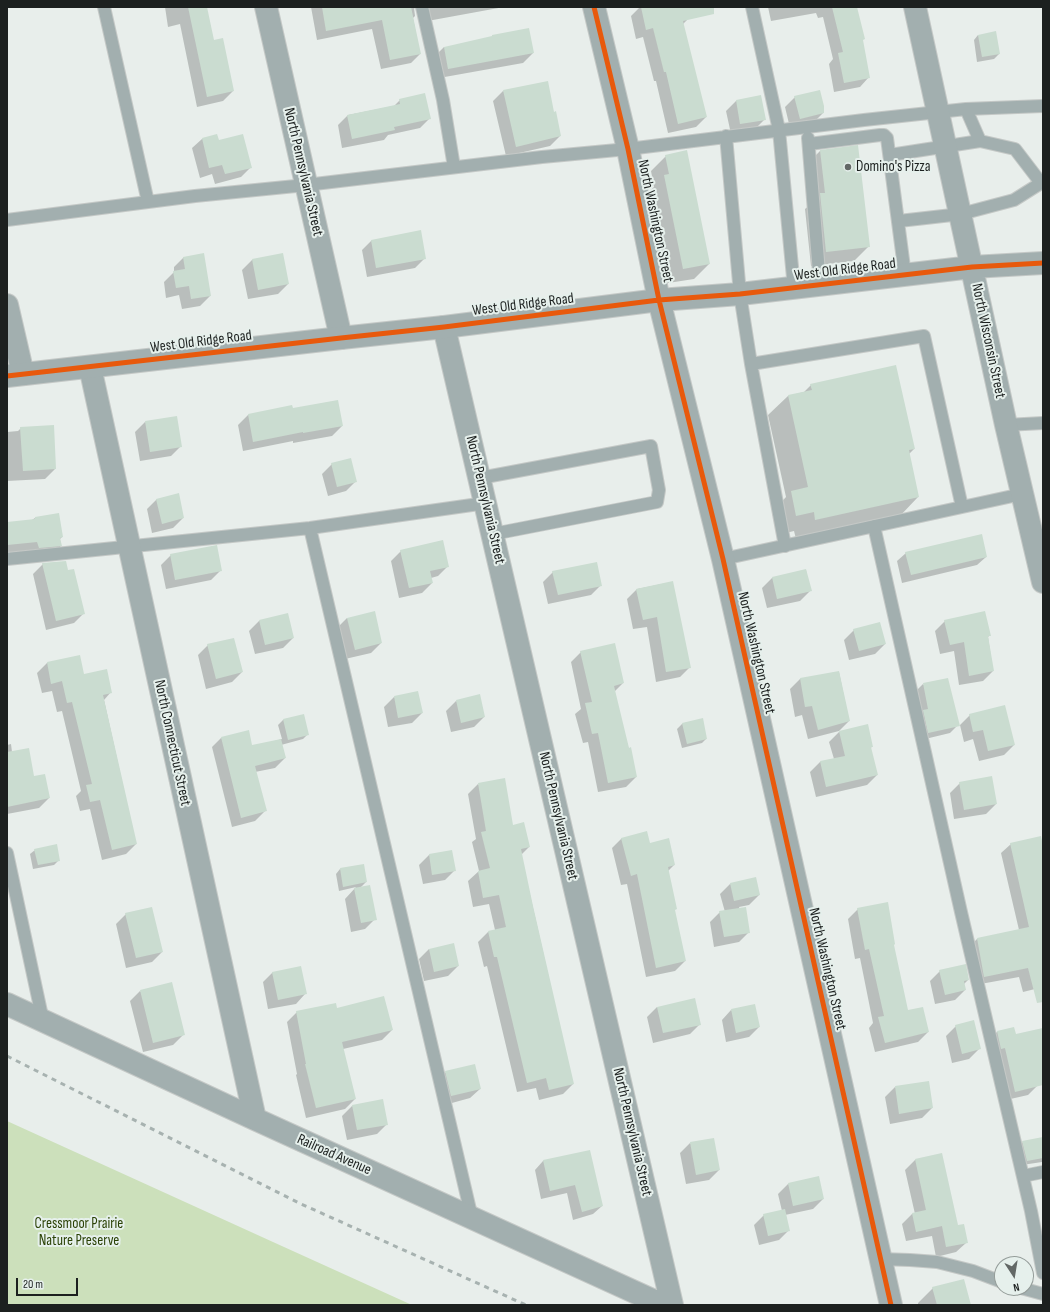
<!DOCTYPE html>
<style>
body{margin:0}
#map{position:relative;width:1050px;height:1312px;overflow:hidden;background:#e8eeeb;font-family:"Sofia Sans Condensed",sans-serif}
canvas{display:block}
.frame{position:absolute;inset:0;border:8px solid #1c201f;pointer-events:none}
.north{position:absolute;left:994px;top:1256px;width:40px;height:40px;box-sizing:border-box;background:#e6f0ec;border:1px solid #959d9a;border-radius:50%;rotate:168deg;font-size:11px;font-weight:700;line-height:16px;text-align:center;color:#1c201f}
.north::after{content:'';display:block;margin:auto;width:14px;height:18px;background:#636866;clip-path:polygon(50% 0,100% 100%,50% 72%,0 100%)}
.scale{position:absolute;left:16px;top:1278px;width:62px;height:18px;box-sizing:border-box;border:2px solid #1c201f;border-top:0;padding-left:5px;font-size:12px;line-height:14px;white-space:nowrap;color:#1c201f;-webkit-text-stroke:3px #e6f0ec;paint-order:stroke}
</style>
<div id="map">
<canvas width="1050" height="1312"></canvas>
<div class="frame"></div>
<div class="north">N</div>
<div class="scale">20 m</div>
</div>
<script>
const context = document.querySelector('canvas').getContext('2d');
context.lineJoin = 'round';
function fillPath(path, color) {
  context.fillStyle = color;
  context.fill(path, 'evenodd');
}
function toPath(rows) {
  const path = new Path2D();
  for (const r of rows) {
    path.moveTo(r[0], r[1]);
    for (let i = 2; i < r.length; i += 2) path.lineTo(r[i], r[i + 1]);
  }
  return path;
}
function strokePath(path, color, width, dash) {
  context.strokeStyle = color;
  context.lineWidth = width;
  context.lineCap = dash ? 'butt' : 'round';
  context.setLineDash(dash || []);
  context.stroke(path);
}
function write(font, color, halo, rows, align = 'center') {
  context.font = font + ' "Sofia Sans Condensed",sans-serif';
  context.lineWidth = 4;
  context.setLineDash([]);
  context.textBaseline = 'middle';
  context.strokeStyle = halo;
  context.fillStyle = color;
  for (const [text, x, y, turn = 0] of rows) {
    context.save();
    context.translate(x, y);
    context.rotate((+turn || 0) * Math.PI / 180);
    context.textAlign = isNaN(turn) ? turn : align;
    if (halo) context.strokeText(text, 0, 0);
    context.fillText(text, 0, 0);
    context.restore();
  }
}
const green = toPath([
 [7,1121,273,1242,412,1305,7,1305]
]);
const shadow = toPath([
 [165,7,206,7,213,41,233,91,223,101,197,107,180,24,168,27],
 [311,7,504,7,422,22,418,11,414,8,415,16,413,18,420,54,411,63,381,69,372,29,317,40],
 [640,7,685,7,688,19,683,24,706,117,696,127,668,133,656,81,654,81,643,37,636,39,631,16],
 [768,7,855,7,869,77,860,87,834,92,829,64,833,59,823,17,818,18,816,13,771,21],
 [978,35,999,54,994,59,977,62,974,40],
 [444,47,533,53,523,63,439,78,434,57],
 [503,91,554,113,560,136,550,146,506,156,493,101],
 [760,96,765,119,755,129,731,134,726,111,736,101],
 [795,97,823,113,813,123,790,128,785,107],
 [400,100,430,118,420,128,388,135,384,140,342,148,338,125,348,115,394,106],
 [202,139,218,141,251,167,241,177,215,184,212,174,200,178,192,148],
 [857,146,869,246,854,261,811,266,805,209,810,205,805,166,820,151],
 [666,156,709,264,694,279,668,283,649,191,654,187,651,171],
 [372,240,425,258,415,268,367,277,362,250],
 [282,254,288,284,278,294,248,299,242,270,252,260],
 [184,257,210,296,200,306,182,309,179,295,166,298,164,282,174,272,174,267],
 [811,385,914,449,909,454,918,497,899,517,796,539,794,531,777,535,772,512,786,497,768,415,788,396,804,392],
 [292,409,342,426,332,436,293,443,293,441,243,451,238,425,248,415],
 [145,422,181,446,171,456,140,461,135,432],
 [21,428,55,469,45,479,7,481,7,432,18,431],
 [332,464,356,481,346,491,328,496,322,474],
 [157,499,183,518,173,528,152,533,147,509],
 [35,518,62,537,60,539,61,546,51,555,7,553,7,523,32,520],
 [401,551,448,566,438,576,431,578,432,583,422,593,399,598,391,561],
 [906,553,986,557,977,565,902,583,897,561],
 [171,555,221,570,211,580,166,589,161,565],
 [43,564,84,613,74,623,46,630,33,574],
 [806,570,810,591,800,601,767,608,762,588,772,578],
 [553,572,601,585,591,595,548,604,543,582],
 [672,582,690,667,680,677,656,682,647,627,633,629,627,599,637,589],
 [287,614,293,638,283,648,255,654,249,631,259,621],
 [347,618,381,643,371,653,345,659,337,628],
 [945,621,990,635,988,637,993,671,983,681,959,685,954,651,940,654,935,631],
 [854,630,885,644,875,654,849,660,844,640],
 [208,645,242,672,232,682,206,689,198,655],
 [581,652,623,683,614,692,636,777,626,787,598,792,588,742,583,743,575,714,581,709,571,662],
 [79,656,83,675,111,692,104,700,136,844,126,854,102,860,90,809,80,811,76,796,81,791,62,711,57,712,52,691,42,693,37,673,47,663],
 [839,672,849,721,839,731,808,739,802,715,795,717,790,689,800,679],
 [923,684,958,725,950,733,921,740,915,692],
 [394,697,422,713,412,723,388,727,384,707],
 [456,701,484,717,474,727,451,732,446,711],
 [303,715,308,734,303,739,281,745,285,758,275,768,255,772,265,811,255,821,232,827,212,747,221,738,252,747,282,739,278,725,283,720],
 [970,715,1014,745,1004,755,979,761,973,739,964,742,960,725],
 [702,719,706,739,702,743,682,748,677,729,682,724],
 [867,726,872,747,870,748,877,775,867,785,816,797,810,772,820,762,834,759,829,742,839,732],
 [11,744,12,752,34,777,49,798,39,808,7,814,7,745],
 [960,783,996,804,986,814,954,819,950,793],
 [478,784,529,847,521,855,573,1084,563,1094,539,1100,536,1088,517,1092,487,966,484,967,478,942,488,932,495,930,489,904,473,907,468,881,479,871,472,842,476,839,468,794],
 [622,838,649,844,674,865,668,871,674,911,685,961,675,971,646,977,627,884,621,885,612,848],
 [1011,844,1043,851,1043,987,1023,992,1019,977,975,985,968,948,977,939,1019,930,1001,853],
 [35,850,59,860,54,865,33,869,30,854],
 [451,851,455,870,445,880,423,884,419,865,429,855],
 [340,869,366,882,360,888,375,919,365,929,351,932,345,899,356,887,339,891,336,874],
 [730,884,759,895,749,905,739,907,749,932,739,942,714,947,710,922,720,912,725,912,720,894],
 [858,909,893,946,907,1011,928,1032,918,1042,875,1052,869,1028,873,1023,860,958,855,959,848,919],
 [126,914,162,952,152,962,126,968,116,924],
 [429,949,458,966,448,976,424,981,419,959],
 [940,971,968,980,964,984,965,990,955,1000,935,1004,930,981],
 [273,972,305,994,296,1004,268,1009,263,982],
 [140,991,183,1035,173,1045,143,1052,130,1001],
 [657,1007,700,1024,690,1034,653,1043,647,1017],
 [336,1009,392,1030,382,1040,343,1049,355,1099,345,1109,306,1118,296,1075,297,1074,287,1022,297,1012],
 [731,1010,759,1027,749,1037,726,1042,722,1020],
 [956,1026,979,1049,969,1059,952,1063,946,1036],
 [1013,1028,1015,1035,1043,1029,1043,1083,1037,1086,1028,1095,1006,1100,988,1041,997,1032],
 [446,1072,480,1089,470,1098,441,1106,436,1082],
 [895,1087,932,1108,922,1118,890,1124,885,1097],
 [352,1106,387,1124,377,1134,347,1140,342,1116],
 [1043,1138,1043,1160,1042,1162,1022,1165,1018,1146,1023,1142],
 [690,1143,719,1170,709,1180,686,1184,680,1153],
 [589,1151,602,1206,593,1214,573,1220,567,1193,541,1199,535,1170,543,1161],
 [941,1154,957,1227,966,1243,956,1252,936,1257,932,1236,906,1241,902,1224,912,1214,915,1214,905,1170,915,1160],
 [788,1184,823,1199,813,1209,785,1215,789,1230,779,1240,759,1245,754,1225,764,1215,782,1211,778,1194],
 [933,1288,970,1305,918,1305,918,1303]
]);
const building = toPath([
 [188,7,207,7,214,40,223,38,234,91,207,97],
 [322,7,411,7,421,54,390,60,382,20,326,31],
 [641,7,714,7,714,14,683,21,707,117,678,124,666,72,664,72,653,28,646,30],
 [832,7,857,7,865,39,863,40,870,78,844,83,838,53,843,52],
 [529,28,534,53,448,69,444,47,492,36,492,35],
 [996,31,1000,54,982,57,978,35],
 [548,81,554,112,556,111,561,136,516,147,503,90],
 [820,90,824,106,824,113,800,119,794,96],
 [425,93,431,119,394,127,395,130,352,139,347,115,400,104,399,99],
 [761,95,766,120,740,124,736,100],
 [217,134,219,140,243,134,252,168,225,174,222,165,209,168,202,138],
 [858,145,870,247,826,252,820,193,825,193,820,150],
 [687,150,710,264,683,269,664,175,669,174,665,155],
 [421,230,426,259,376,268,371,240],
 [204,253,211,296,191,299,189,286,176,288,173,271,185,269,183,257],
 [283,253,289,284,258,290,252,259],
 [896,365,915,449,909,450,919,497,815,520,814,512,796,516,791,491,808,487,788,395,812,390,810,384],
 [338,400,343,426,303,433,303,432,253,442,248,414,292,405,293,408],
 [177,416,182,447,150,452,145,421],
 [54,425,56,469,23,471,20,427],
 [351,458,357,482,337,487,331,463],
 [179,493,184,518,162,524,156,499],
 [59,513,63,537,60,538,62,546,39,548,37,542,7,545,7,522,35,519,35,517],
 [982,534,987,557,911,575,905,552],
 [443,540,449,567,430,571,433,583,409,588,400,550],
 [217,545,222,571,175,580,170,554],
 [66,561,68,570,74,569,85,614,56,621,42,563],
 [597,562,602,586,558,595,552,571],
 [806,569,812,591,777,599,772,577],
 [673,581,691,668,666,672,657,617,643,620,636,589],
 [375,611,382,643,355,650,347,618],
 [985,611,991,636,988,636,994,671,969,676,964,642,950,645,944,620],
 [288,613,294,638,265,645,259,620],
 [880,622,886,644,859,651,853,629],
 [234,638,243,672,216,679,207,644],
 [615,643,624,683,614,686,629,748,631,747,637,777,608,783,598,733,592,734,585,703,592,702,580,651],
 [80,655,84,674,107,669,112,693,103,695,137,844,112,850,100,800,90,802,86,785,92,784,72,702,67,703,62,681,51,684,47,662],
 [839,671,850,721,818,730,812,706,805,707,800,678],
 [948,678,960,726,928,733,923,710,928,709,923,683],
 [418,691,423,713,398,718,394,696],
 [480,694,485,717,461,723,456,700],
 [1005,705,1015,745,988,751,983,730,973,732,969,714],
 [304,714,309,735,288,740,283,719],
 [703,718,707,739,687,744,682,723],
 [868,724,873,747,871,747,878,775,826,787,820,761,845,756,839,731],
 [249,730,252,745,281,739,286,758,255,766,267,811,241,818,221,737],
 [29,748,34,776,45,774,50,798,7,807,7,752],
 [992,776,997,804,964,810,959,782],
 [505,778,513,825,524,822,530,847,521,849,533,906,574,1084,549,1090,546,1078,527,1083,497,957,494,957,488,931,506,927,499,895,483,898,478,871,490,868,481,832,486,831,478,783],
 [647,831,650,843,669,838,675,865,668,867,677,909,675,910,686,961,656,968,637,874,631,876,621,838],
 [1041,836,1043,846,1043,1002,1037,1003,1028,968,984,977,977,938,1029,927,1010,843],
 [57,844,60,861,38,865,34,849],
 [452,850,456,871,432,875,429,854],
 [364,864,367,882,343,887,340,868],
 [756,877,760,895,734,901,730,883],
 [370,885,377,920,361,923,354,888],
 [888,902,895,944,894,945,908,1010,923,1007,929,1032,885,1043,878,1017,884,1016,869,949,865,950,857,908],
 [152,907,163,952,136,958,125,913],
 [746,907,750,933,724,937,719,911],
 [454,943,459,966,434,972,429,949],
 [966,964,969,980,964,981,966,990,945,995,939,970],
 [301,966,307,994,278,1000,272,972],
 [172,982,185,1035,153,1043,140,990],
 [384,996,393,1030,342,1042,356,1099,316,1108,305,1064,306,1064,296,1011,336,1003,337,1008],
 [695,998,701,1025,663,1033,657,1007],
 [755,1004,760,1027,736,1033,731,1009],
 [974,1020,981,1049,962,1054,955,1025],
 [1014,1027,1016,1034,1043,1028,1043,1085,1015,1092,1005,1048,1001,1049,997,1031],
 [475,1064,481,1089,451,1096,445,1071],
 [929,1081,933,1108,899,1114,895,1086],
 [383,1099,388,1125,357,1130,352,1105],
 [1043,1137,1043,1158,1027,1161,1022,1141],
 [714,1138,720,1170,696,1175,690,1142],
 [590,1150,603,1206,582,1212,575,1185,550,1191,543,1160],
 [942,1153,958,1225,964,1224,968,1243,946,1247,942,1226,916,1232,912,1213,926,1210,915,1159],
 [819,1176,824,1199,793,1206,788,1183],
 [785,1209,790,1231,768,1236,763,1214],
 [964,1279,971,1305,937,1305,932,1287]
]);
const service = toPath([
 [104,7,148,202],
 [422,7,443,100,454,167],
 [752,7,779,130,794,288],
 [966,109,980,141],
 [726,136,740,294,751,364,785,546],
 [808,138,820,285],
 [809,144,880,135,884,135,887,138,905,275],
 [890,155,980,141,1015,149,1041,183],
 [7,220,195,196,306,185,542,157,628,149,864,120,966,109,1043,106],
 [899,221,961,214,1014,200,1041,183,1043,183],
 [751,364,924,336,962,507],
 [1006,425,1043,423],
 [480,478,651,446,659,490,657,502,493,534],
 [874,526,961,912,1031,1211,1043,1273],
 [310,528,472,1218],
 [7,559,310,528,486,503],
 [723,559,1022,494],
 [7,853,43,1021],
 [1023,1176,1043,1172],
 [880,1259,910,1260,937,1262,973,1271,1002,1282],
 [1021,1288,1043,1294]
]);
const minor = toPath([
 [266,7,341,338],
 [594,7,628,149,659,300,723,559,891,1305],
 [7,305,23,374],
 [444,327,672,1305],
 [90,367,255,1119],
 [7,1004,255,1119,663,1305]
]);
const tertiary = toPath([
 [915,7,1006,425,1043,582],
 [7,376,341,338,444,327,659,300,740,294,972,267,1043,263]
]);
const rail = toPath([
 [7,1056,299,1203,526,1305]
]);
const cycleway = toPath([
 [594,7,628,149,659,300,723,559,891,1305],
 [7,376,341,338,444,327,659,300,740,294,972,267,1043,263]
]);
const markers = [
 [848,167,4,"#636866"]
];
const poiNames = [
 ["Domino's Pizza",856,167]
];
const streetNames = [
 ["North Pennsylvania Street",303,172,77],
 ["North Washington Street",655,221,78],
 ["West Old Ridge Road",845,270,-7],
 ["West Old Ridge Road",523,305,-7],
 ["North Wisconsin Street",988,341,78],
 ["West Old Ridge Road",201,342,-7],
 ["North Pennsylvania Street",485,500,77],
 ["North Washington Street",756,653,77],
 ["North Connecticut Street",172,743,78],
 ["North Pennsylvania Street",558,816,77],
 ["North Washington Street",827,969,77],
 ["North Pennsylvania Street",632,1132,77],
 ["Railroad Avenue",334,1155,24]
];
const parkNames = [
 ["Cressmoor Prairie",79,1224],
 ["Nature Preserve",79,1241]
];
fillPath(green, '#cce0bb');
fillPath(shadow, '#0003');
fillPath(building, '#cadcd0');
strokePath(service, '#c4c8c6', 14);
strokePath(minor, '#c4c8c6', 24);
strokePath(tertiary, '#c4c8c6', 24);
strokePath(service, '#a2afaf', 12);
strokePath(minor, '#a2afaf', 22);
strokePath(tertiary, '#a2afaf', 22);
strokePath(rail, '#a7b2b0', 3, [5, 5]);
strokePath(cycleway, '#e8590c', 5);
for (const [x, y, r, color] of markers) {
  const dot = new Path2D();
  dot.arc(x, y, r, 0, 2 * Math.PI);
  context.fillStyle = color;
  context.fill(dot);
  strokePath(dot, '#e6f0ec', 1.5);
}
write('15px', '#1c201f', '#e6f0ec', poiNames, 'left');
write('15px', '#1c201f', '#e6f0ec', streetNames);
write('15px', '#2b4206', '#e6f0ec', parkNames);
</script>
